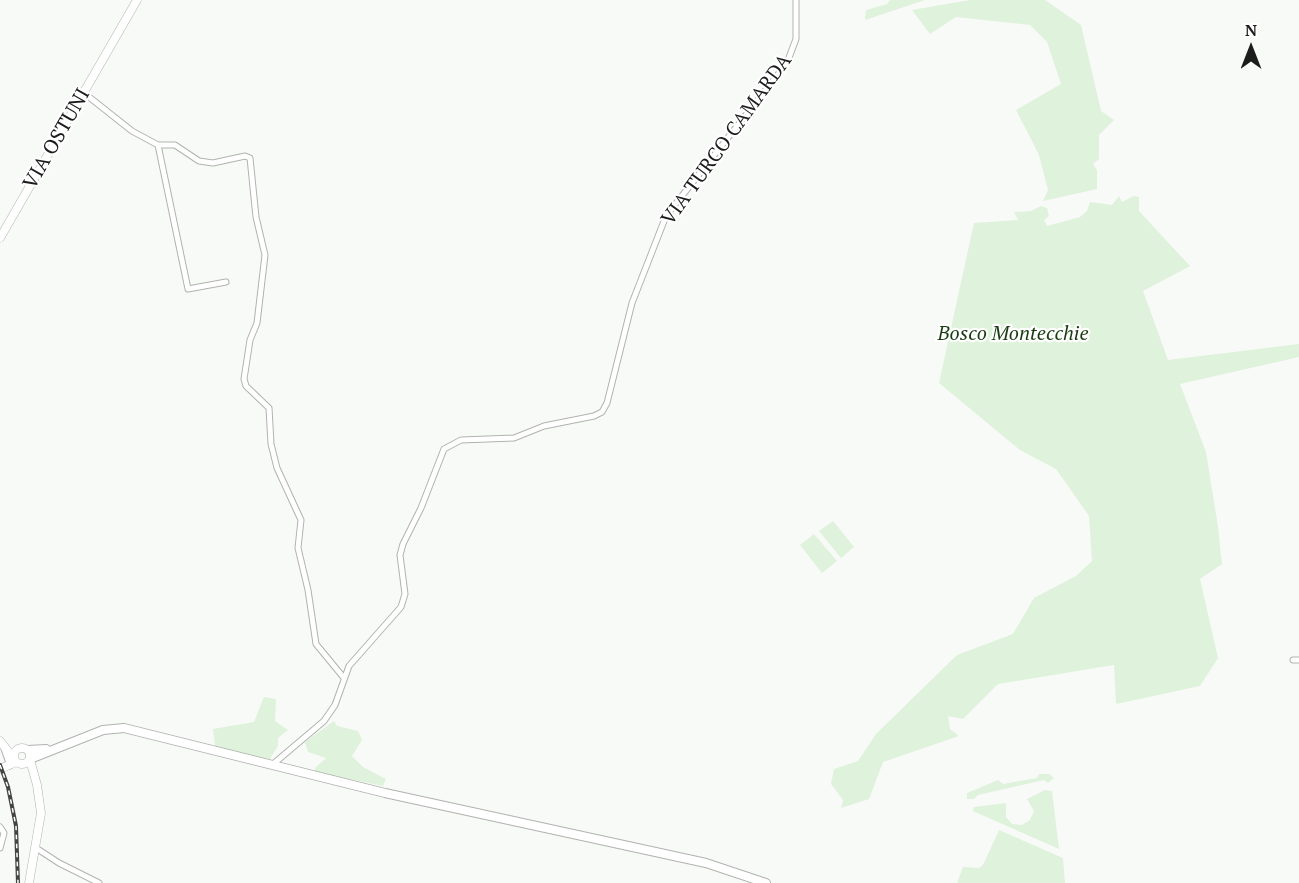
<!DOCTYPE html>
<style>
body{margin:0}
#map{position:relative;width:1299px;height:883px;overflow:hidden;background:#f8faf7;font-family:"PT Serif",serif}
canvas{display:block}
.north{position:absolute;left:1221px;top:18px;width:60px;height:60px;-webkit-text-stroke:4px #fff;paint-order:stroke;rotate:0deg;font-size:16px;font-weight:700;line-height:24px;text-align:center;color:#1b1c1b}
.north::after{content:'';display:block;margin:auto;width:21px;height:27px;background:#1b1c1b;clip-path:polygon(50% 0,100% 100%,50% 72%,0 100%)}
</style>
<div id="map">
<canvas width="1299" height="883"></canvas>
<div class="north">N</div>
</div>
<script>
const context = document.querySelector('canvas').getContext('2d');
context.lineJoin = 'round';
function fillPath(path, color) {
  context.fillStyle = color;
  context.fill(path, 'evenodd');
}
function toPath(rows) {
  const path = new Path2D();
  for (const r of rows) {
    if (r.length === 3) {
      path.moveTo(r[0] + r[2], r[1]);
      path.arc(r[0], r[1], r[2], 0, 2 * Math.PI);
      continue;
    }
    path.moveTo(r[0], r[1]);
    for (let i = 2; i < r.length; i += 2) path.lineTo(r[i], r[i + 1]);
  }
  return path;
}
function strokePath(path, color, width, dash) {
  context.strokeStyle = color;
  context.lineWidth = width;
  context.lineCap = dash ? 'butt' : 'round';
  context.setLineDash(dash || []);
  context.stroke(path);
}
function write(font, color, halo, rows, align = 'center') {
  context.font = font + ' "PT Serif",serif';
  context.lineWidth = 4.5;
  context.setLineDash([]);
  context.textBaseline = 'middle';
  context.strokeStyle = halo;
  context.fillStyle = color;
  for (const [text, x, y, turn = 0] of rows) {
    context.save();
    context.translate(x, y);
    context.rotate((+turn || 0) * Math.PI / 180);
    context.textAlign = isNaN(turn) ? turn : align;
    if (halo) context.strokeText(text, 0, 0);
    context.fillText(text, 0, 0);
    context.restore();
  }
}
const green = toPath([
 [890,0,925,0,865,20,866,10,887,4],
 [970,0,1045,0,1081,25,1101,111,1114,120,1099,135,1099,159,1093,164,1097,170,1097,189,1043,201,1048,190,1039,155,1016,110,1061,84,1047,42,1030,25,956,17,930,34,912,10],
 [1119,196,1122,202,1134,196,1139,197,1139,211,1190,266,1143,291,1168,360,1299,344,1299,357,1180,384,1206,452,1218,527,1222,564,1200,579,1218,658,1200,686,1116,704,1114,665,998,684,963,719,948,716,950,729,959,736,883,762,869,799,841,808,843,800,831,784,834,769,858,761,876,734,957,655,1013,634,1034,598,1076,576,1092,561,1089,516,1056,469,1020,450,939,383,974,223,1018,220,1014,212,1031,211,1041,206,1047,208,1049,216,1044,220,1047,226,1080,217,1087,211,1090,202,1112,205],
 [833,521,854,547,841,558,819,531],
 [814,534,837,561,822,573,800,545],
 [264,697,276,699,275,721,288,730,278,738,278,746,270,759,266,761,215,746,213,729,254,722],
 [334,721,337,726,358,731,362,740,352,756,363,767,386,779,383,786,315,772,315,768,326,758,308,752,305,742],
 [1039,774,1049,774,1054,778,1048,783,1044,780,978,795,974,799,967,799,967,793,998,780,1003,784,1037,778],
 [1045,790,1052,791,1059,849,973,811,974,807,1006,803,1006,817,1012,824,1022,825,1030,820,1034,811,1027,799],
 [999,830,1063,858,1065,883,957,883,963,867,979,868,983,865]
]);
const street = toPath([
 [84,93,132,131,158,145,175,145,199,161,213,163,245,156,250,158,256,217,265,255,257,323,250,340,244,379,246,386,269,408,271,444,277,468,301,520,298,548,308,590,316,644,344,678],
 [158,145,188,289,226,282],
 [1293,660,1299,660],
 [4,749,10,766],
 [272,765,324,721,335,705,349,666,401,607,405,594,400,555,403,544,421,508,444,449,461,440,514,438,544,426,594,416,602,412,607,403,632,303,666,216,787,63,796,39,796,0],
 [0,827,4,833,0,848],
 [36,848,59,863,99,883]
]);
const secondary = toPath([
 [0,238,137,0],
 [0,741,14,759],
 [22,756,8],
 [0,769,16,762],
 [29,883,41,813,37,785,30,760]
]);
const primary = toPath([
 [28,750,46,749],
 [30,759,103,730,124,728,385,793,706,863,766,883]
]);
const rail = toPath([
 [0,765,8,787,16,826,18,883]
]);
const streetNames = [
 ["VIA OSTUNI",57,139,-60],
 ["VIA TURCO CAMARDA",727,140,-54]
];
const parkNames = [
 ["Bosco Montecchie",1013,334]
];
fillPath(green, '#dff2db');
strokePath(street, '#b1b3b0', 7);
strokePath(secondary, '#b1b3b0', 9);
strokePath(primary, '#b1b3b0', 10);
strokePath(street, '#fff', 5);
strokePath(secondary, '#fff', 8);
strokePath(primary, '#fff', 8);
strokePath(rail, '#434443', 4);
strokePath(rail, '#fff', 1.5, [4.5]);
write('20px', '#1b1c1b', '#fff', streetNames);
write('italic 20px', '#173c10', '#fff', parkNames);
</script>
